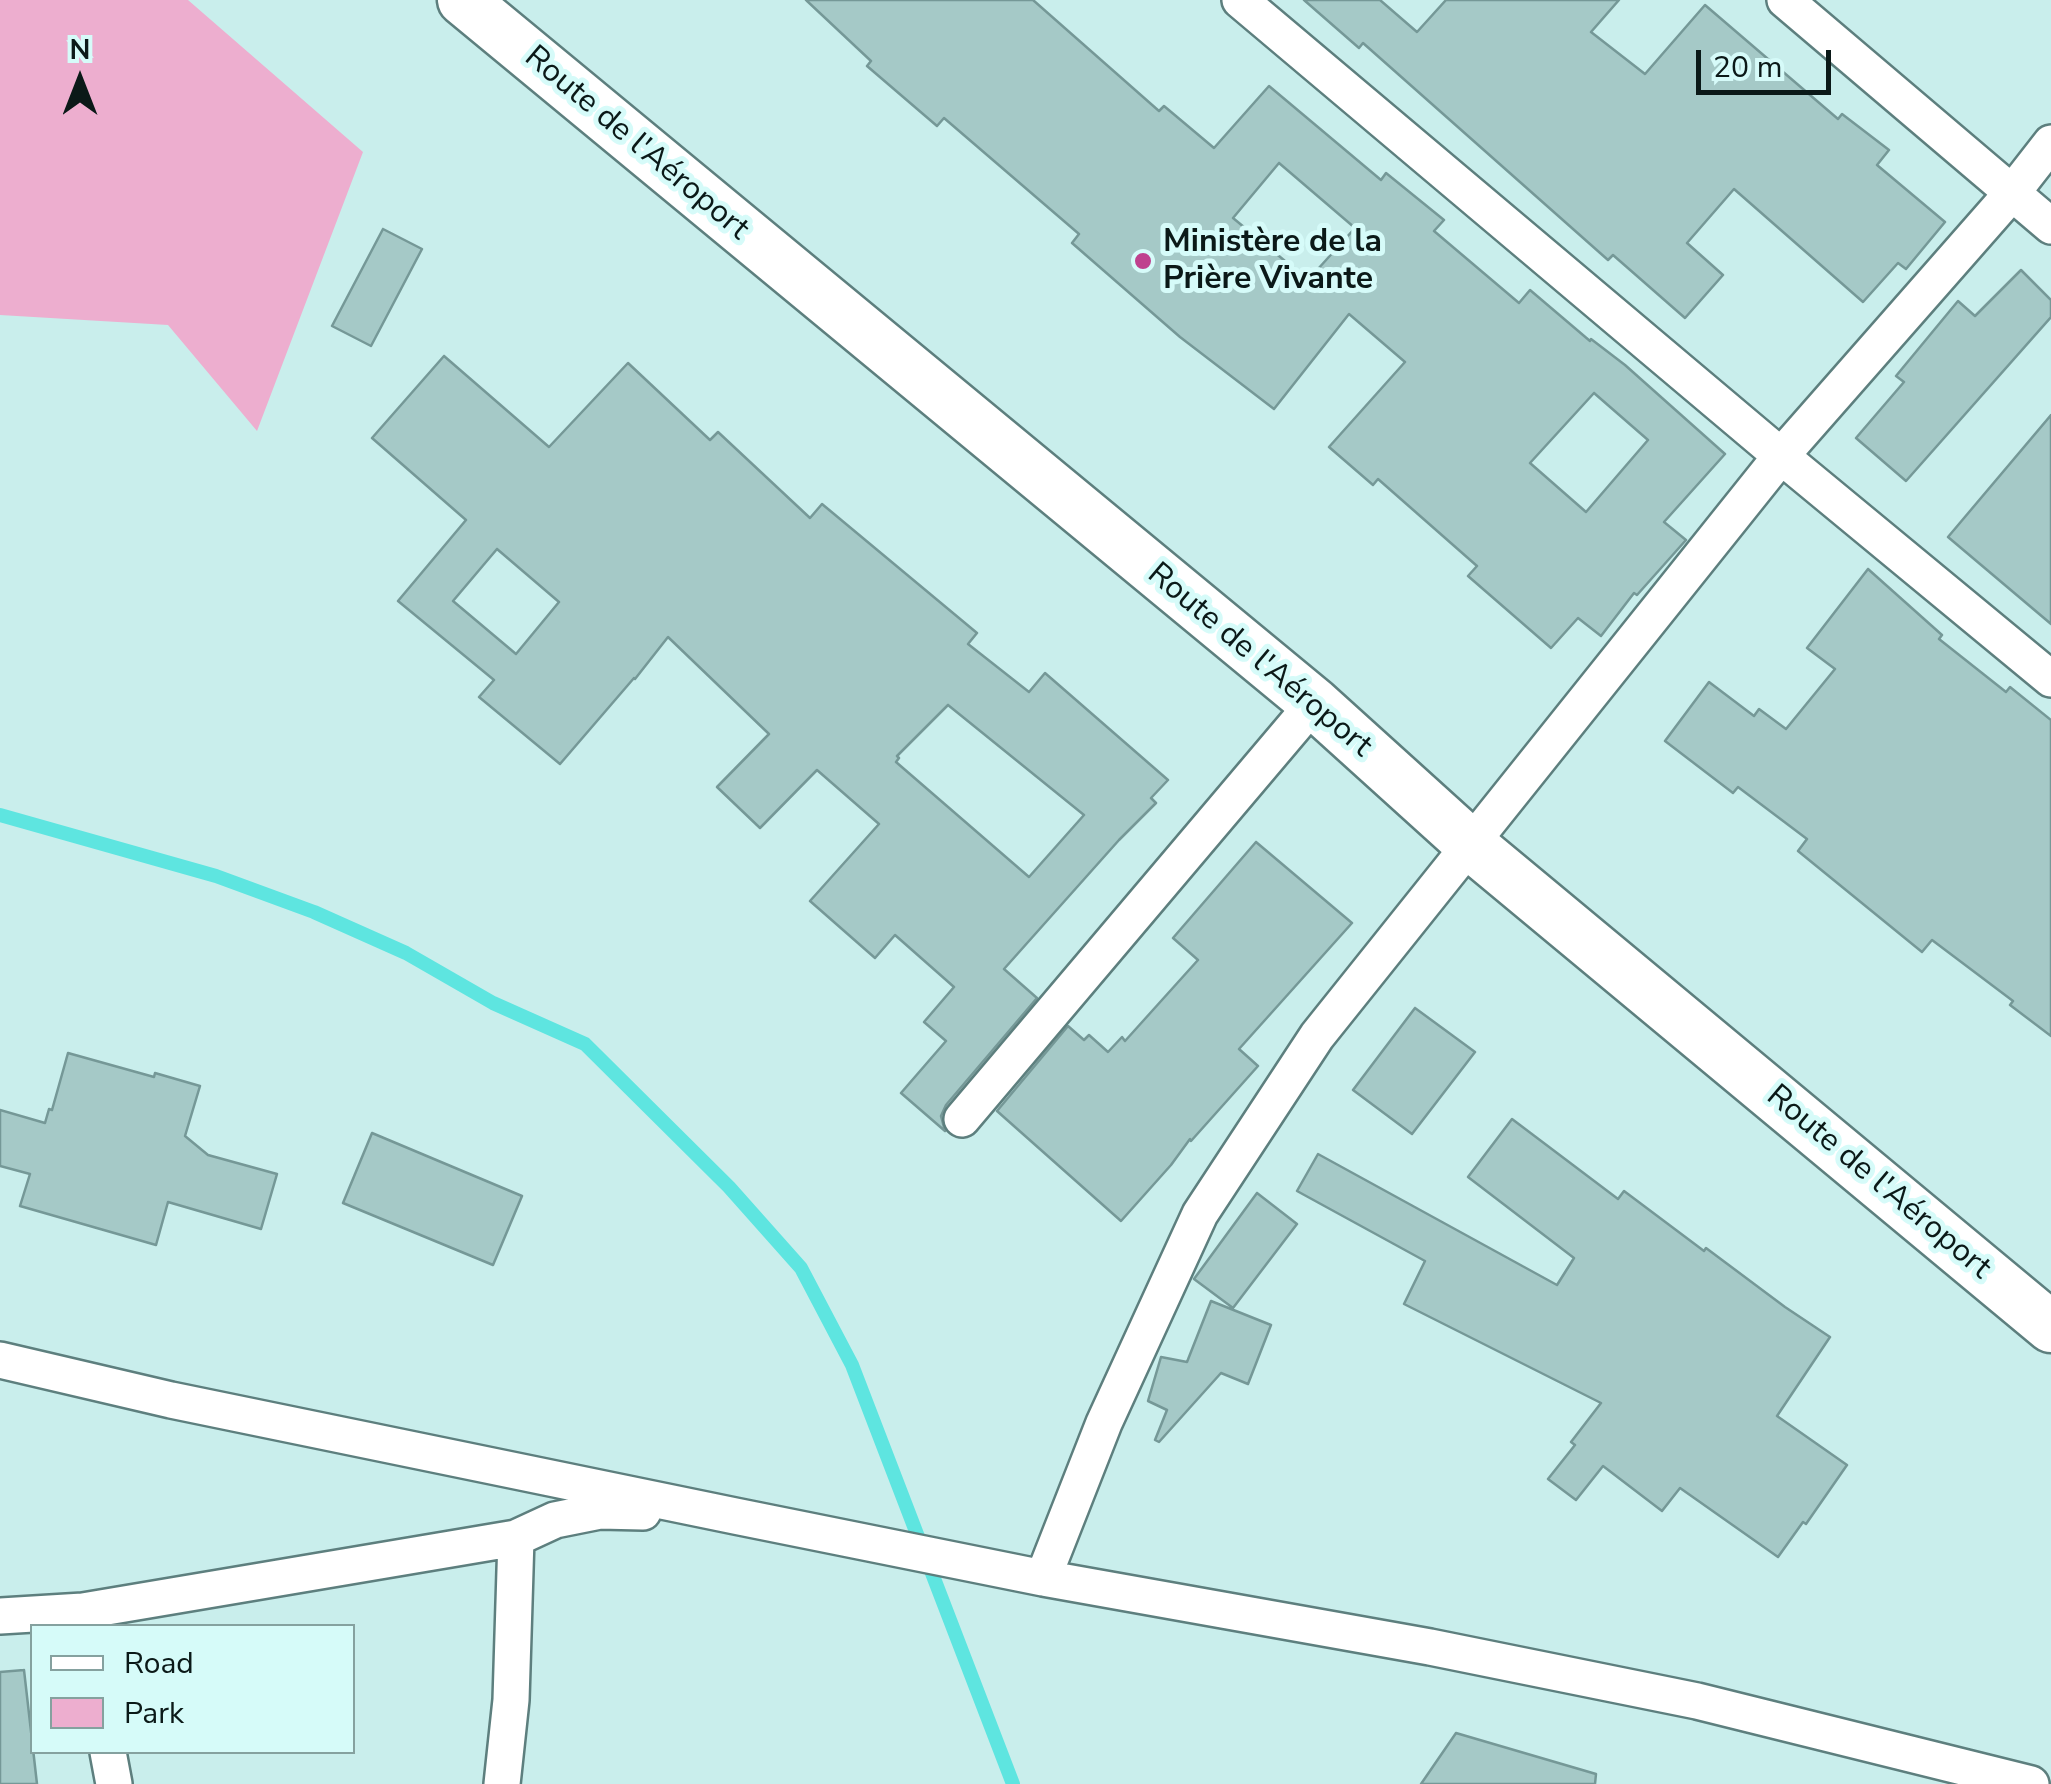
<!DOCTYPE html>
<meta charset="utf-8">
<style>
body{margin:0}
#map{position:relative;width:2051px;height:1784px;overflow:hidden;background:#c9eeec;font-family:"Nunito Sans",sans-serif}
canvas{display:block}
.legend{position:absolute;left:30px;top:1624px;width:325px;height:130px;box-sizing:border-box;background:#d6fbf9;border:2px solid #85a19f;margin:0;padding:12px 18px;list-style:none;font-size:30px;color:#0b1918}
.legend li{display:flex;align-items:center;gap:20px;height:50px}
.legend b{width:50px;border:2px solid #85a19f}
.north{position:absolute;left:30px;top:30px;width:100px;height:100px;-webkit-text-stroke:8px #d6fbf9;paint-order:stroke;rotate:0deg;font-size:28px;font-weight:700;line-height:40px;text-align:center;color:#0b1918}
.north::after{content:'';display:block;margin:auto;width:35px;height:45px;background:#0b1918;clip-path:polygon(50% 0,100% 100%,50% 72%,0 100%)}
.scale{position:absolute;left:1696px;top:50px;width:135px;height:45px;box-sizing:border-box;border:5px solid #0b1918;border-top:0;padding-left:12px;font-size:30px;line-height:35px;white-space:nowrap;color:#0b1918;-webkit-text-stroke:8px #d6fbf9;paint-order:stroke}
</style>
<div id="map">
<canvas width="2051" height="1784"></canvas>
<ul class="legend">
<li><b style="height:12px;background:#fff"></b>Road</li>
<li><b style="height:28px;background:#edaecf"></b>Park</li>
</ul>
<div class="north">N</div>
<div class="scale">20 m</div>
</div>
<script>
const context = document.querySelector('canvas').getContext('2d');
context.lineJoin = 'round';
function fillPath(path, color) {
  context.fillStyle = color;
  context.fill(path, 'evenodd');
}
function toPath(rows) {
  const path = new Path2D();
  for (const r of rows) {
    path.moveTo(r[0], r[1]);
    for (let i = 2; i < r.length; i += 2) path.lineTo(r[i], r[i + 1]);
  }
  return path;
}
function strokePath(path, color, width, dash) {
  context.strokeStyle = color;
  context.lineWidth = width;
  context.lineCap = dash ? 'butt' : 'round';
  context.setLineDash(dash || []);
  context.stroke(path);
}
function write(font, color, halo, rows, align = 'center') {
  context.font = font + ' "Nunito Sans",sans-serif';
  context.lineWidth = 10;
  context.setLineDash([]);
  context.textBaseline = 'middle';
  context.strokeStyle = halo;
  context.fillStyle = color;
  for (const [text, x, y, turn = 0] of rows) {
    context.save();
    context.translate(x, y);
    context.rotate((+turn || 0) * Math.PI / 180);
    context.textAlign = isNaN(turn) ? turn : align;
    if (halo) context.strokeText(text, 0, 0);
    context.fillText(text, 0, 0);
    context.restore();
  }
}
const green = toPath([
 [0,0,188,0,363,152,257,431,168,325,0,315]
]);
const stream = toPath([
 [0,815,216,876,314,912,406,953,493,1003,585,1044,729,1187,801,1268,852,1365,1013,1784]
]);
const building = toPath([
 [806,0,1033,0,1159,111,1164,106,1214,148,1269,86,1381,180,1386,173,1444,220,1434,231,1519,303,1530,290,1590,341,1591,339,1625,365,1725,454,1664,522,1686,540,1637,595,1634,593,1601,636,1578,618,1551,648,1468,576,1477,566,1378,479,1373,485,1329,447,1405,362,1349,314,1274,409,1180,337,1072,243,1079,234,944,118,937,126,867,66,871,61,806,0],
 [1279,163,1355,228,1308,280,1233,218,1279,163],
 [1594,393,1648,440,1586,512,1530,463,1594,393],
 [1304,0,1380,0,1417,32,1446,0,1619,0,1591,32,1645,74,1705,5,1838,119,1842,114,1889,150,1877,165,1945,222,1906,269,1898,263,1863,302,1734,189,1687,243,1723,275,1685,318,1613,255,1608,260,1363,43,1359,48,1304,0],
 [383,229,422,249,371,346,332,326,383,229],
 [2021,270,2051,300,2051,317,1906,481,1856,438,1904,382,1896,376,1958,301,1975,316,2021,270],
 [444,356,549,447,628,363,710,440,718,432,810,518,822,504,977,633,968,644,1029,692,1045,673,1168,780,1151,798,1156,803,1119,840,1004,969,1037,998,946,1105,941,1116,945,1131,901,1093,946,1041,924,1022,954,987,895,935,875,958,810,901,879,824,817,770,760,828,717,787,769,734,668,637,635,679,634,678,560,764,479,697,494,680,398,601,466,520,372,438,444,356],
 [497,549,559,602,516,654,453,601,497,549],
 [948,705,1084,815,1029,877,896,762,899,758,897,756,948,705],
 [2051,415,2051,624,1948,537,2051,415],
 [1868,569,1942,635,1939,639,2006,692,2010,687,2051,720,2051,1036,2010,1005,2013,1001,1932,940,1922,952,1798,851,1807,839,1738,787,1733,793,1665,741,1709,682,1754,716,1759,709,1786,729,1835,669,1807,648,1868,569],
 [1256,842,1352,923,1239,1049,1258,1066,1191,1141,1190,1139,1171,1165,1121,1221,997,1111,1068,1026,1084,1040,1089,1035,1108,1052,1122,1037,1125,1041,1198,960,1173,938,1256,842],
 [1415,1008,1475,1052,1412,1134,1353,1090,1415,1008],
 [68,1053,154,1077,155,1073,200,1086,185,1136,208,1155,277,1174,261,1229,168,1202,156,1245,20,1206,30,1174,0,1166,0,1110,45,1123,49,1109,52,1110,68,1053],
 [1512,1119,1618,1199,1624,1191,1704,1251,1706,1248,1785,1307,1830,1337,1777,1416,1847,1465,1806,1524,1803,1522,1778,1557,1680,1488,1662,1511,1603,1466,1576,1500,1548,1479,1575,1445,1571,1442,1601,1403,1404,1304,1425,1261,1297,1191,1318,1154,1557,1285,1574,1258,1468,1177,1512,1119],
 [372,1133,522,1196,493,1265,343,1203,372,1133],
 [1257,1193,1297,1224,1233,1308,1194,1279,1257,1193],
 [1211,1301,1271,1325,1248,1384,1221,1373,1159,1442,1155,1440,1167,1410,1148,1401,1161,1357,1187,1362,1211,1301],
 [24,1670,37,1784,0,1784,0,1672,24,1670],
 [1456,1733,1596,1774,1595,1784,1421,1784,1456,1733]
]);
const street = toPath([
 [1240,0,1781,456,2051,679],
 [1785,0,2051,226],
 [962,1119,1314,703],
 [0,1360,171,1400,735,1516,1043,1578,1430,1647,1697,1701,2031,1784],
 [1043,1578,1104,1423,1200,1214,1317,1036,1781,456,2012,193,2051,143],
 [0,1616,83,1611,516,1538,555,1520,600,1511,643,1512],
 [108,1752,114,1784],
 [502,1784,511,1700,516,1538]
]);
const secondary = toPath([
 [463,0,1314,703,1471,845,2051,1327]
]);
const markers = [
 [1143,261,10,"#bf418e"]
];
const streetNames = [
 ["Route de l'Aéroport",636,144,40],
 ["Route de l'Aéroport",1259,661,40],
 ["Route de l'Aéroport",1878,1183,40]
];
const poiNames = [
 ["Ministère de la",1163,243],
 ["Prière Vivante",1163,280]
];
fillPath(green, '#edaecf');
strokePath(stream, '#5ee5e0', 14);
fillPath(building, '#a5c9c7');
strokePath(building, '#759897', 2.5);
strokePath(street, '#5d7f7e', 40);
strokePath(secondary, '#5d7f7e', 55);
strokePath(street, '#fff', 35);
strokePath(secondary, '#fff', 50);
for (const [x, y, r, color] of markers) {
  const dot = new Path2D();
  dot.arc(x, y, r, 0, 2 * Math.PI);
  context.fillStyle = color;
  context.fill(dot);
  strokePath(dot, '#d6fbf9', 4);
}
write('32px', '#0b1918', '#d6fbf9', streetNames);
write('bold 32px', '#0b1918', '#d6fbf9', poiNames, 'left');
</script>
